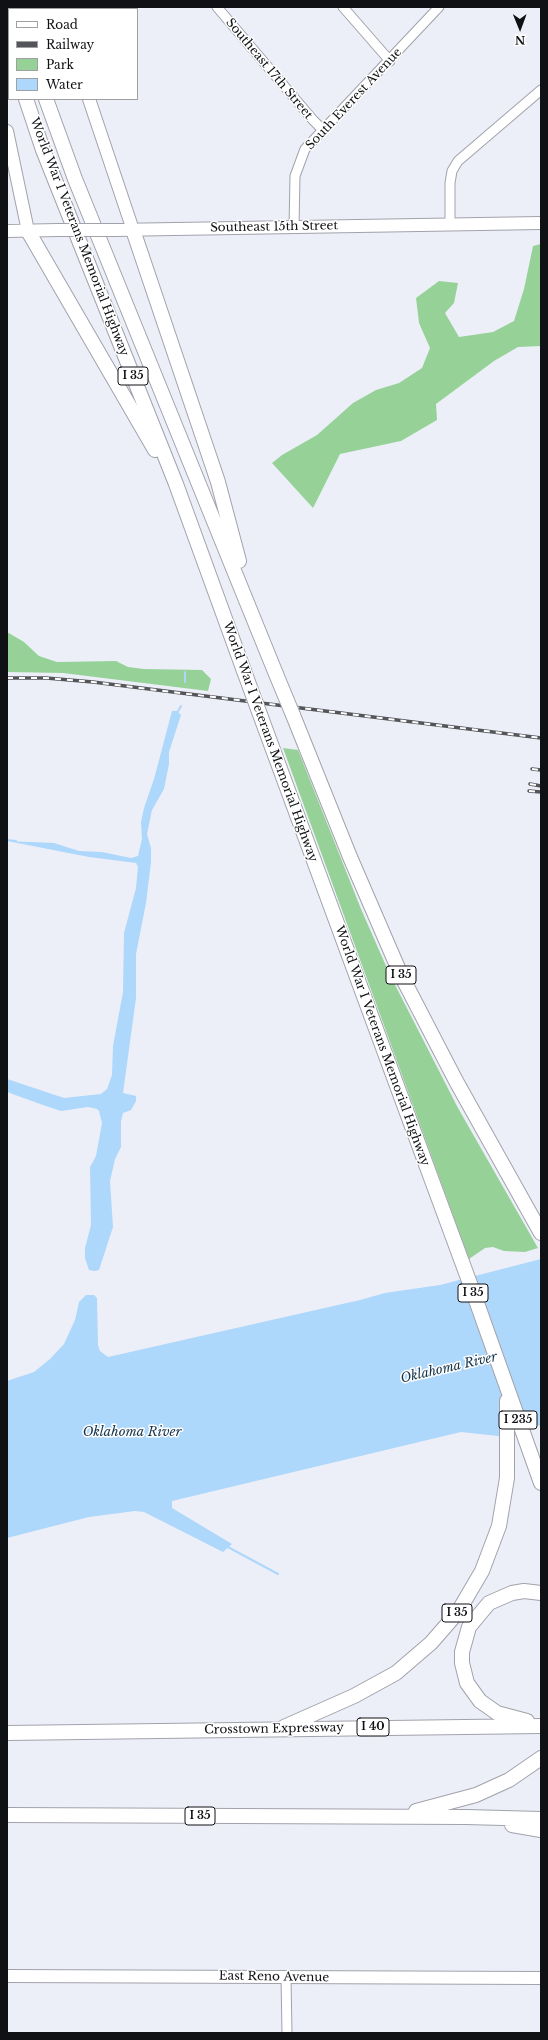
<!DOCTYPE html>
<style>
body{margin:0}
#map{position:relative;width:548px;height:2040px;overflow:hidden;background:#edeff8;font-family:"Libre Baskerville",serif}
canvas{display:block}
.frame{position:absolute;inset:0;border:8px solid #101114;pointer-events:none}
.legend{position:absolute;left:8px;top:8px;width:130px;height:92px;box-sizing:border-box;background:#fff;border:1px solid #9fa0a1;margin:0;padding:5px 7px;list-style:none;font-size:12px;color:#101114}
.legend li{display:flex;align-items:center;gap:8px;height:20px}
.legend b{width:20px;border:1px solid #9fa0a1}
.north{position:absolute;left:500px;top:8px;width:40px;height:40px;-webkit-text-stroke:3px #fff;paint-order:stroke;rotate:179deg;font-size:11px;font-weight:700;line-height:16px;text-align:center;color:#101114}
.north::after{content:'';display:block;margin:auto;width:14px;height:18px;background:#101114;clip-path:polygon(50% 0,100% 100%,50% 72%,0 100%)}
</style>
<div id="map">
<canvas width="548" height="2040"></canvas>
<div class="frame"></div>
<ul class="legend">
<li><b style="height:5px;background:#fff"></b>Road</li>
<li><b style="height:5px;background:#54555a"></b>Railway</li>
<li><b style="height:11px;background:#96d298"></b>Park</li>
<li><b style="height:11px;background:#add7fb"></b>Water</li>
</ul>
<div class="north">N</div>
</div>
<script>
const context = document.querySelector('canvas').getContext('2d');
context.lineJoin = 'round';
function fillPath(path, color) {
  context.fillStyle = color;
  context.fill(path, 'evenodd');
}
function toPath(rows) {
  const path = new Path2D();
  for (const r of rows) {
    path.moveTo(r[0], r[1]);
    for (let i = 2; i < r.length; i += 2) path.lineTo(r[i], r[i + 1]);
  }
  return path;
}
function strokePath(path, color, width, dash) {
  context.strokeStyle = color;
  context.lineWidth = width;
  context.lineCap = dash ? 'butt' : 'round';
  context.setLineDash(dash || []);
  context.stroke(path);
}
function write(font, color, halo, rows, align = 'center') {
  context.font = font + ' "Libre Baskerville",serif';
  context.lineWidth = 3;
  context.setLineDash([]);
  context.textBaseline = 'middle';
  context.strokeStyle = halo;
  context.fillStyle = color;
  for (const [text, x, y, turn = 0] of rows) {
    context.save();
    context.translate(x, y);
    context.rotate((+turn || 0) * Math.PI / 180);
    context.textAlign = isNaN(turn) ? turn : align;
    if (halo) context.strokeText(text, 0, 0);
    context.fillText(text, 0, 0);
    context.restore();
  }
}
const green = toPath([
 [541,244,541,346,518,347,494,361,436,404,437,420,401,441,340,454,313,508,272,463,282,455,317,435,353,403,376,390,399,383,422,368,430,348,419,323,416,298,439,281,458,283,454,303,445,313,459,337,493,332,514,321,524,289,533,246],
 [7,632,24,642,39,656,57,662,116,661,128,667,144,669,202,670,211,679,208,691,63,673,7,672],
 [283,748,298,750,361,909,390,975,458,1108,538,1248,525,1252,504,1251,493,1247,485,1248,469,1259]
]);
const water = toPath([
 [172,711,177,711,181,715,169,752,169,764,164,789,152,810,147,834,151,848,151,862,146,903,136,954,136,998,123,1093,136,1096,136,1101,131,1110,123,1113,121,1121,121,1147,115,1159,110,1181,113,1227,99,1270,95,1271,89,1270,85,1258,85,1248,91,1225,90,1167,96,1156,102,1123,99,1111,97,1109,88,1107,61,1111,43,1105,7,1092,7,1079,64,1098,101,1094,107,1089,112,1075,113,1046,123,992,124,933,136,888,138,867,136,863,89,857,7,841,54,843,79,851,102,852,131,858,138,856,142,839,141,822,144,808,154,779],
 [541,1259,541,1426,537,1425,498,1436,461,1432,172,1501,172,1508,232,1544,223,1552,144,1512,135,1511,89,1517,7,1538,7,1381,34,1372,50,1359,64,1344,75,1320,79,1302,86,1295,94,1295,97,1298,98,1345,100,1351,108,1357,360,1300,385,1293,440,1285]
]);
const stream = toPath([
 [185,682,185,672],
 [177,713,181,706],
 [7,840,16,841],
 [226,1546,278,1574]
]);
const minor = toPath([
 [217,7,313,120,323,130],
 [343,7,390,61],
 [450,225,450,183,452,171,458,161,541,90],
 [294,227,295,176,305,149,439,7],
 [286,1978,287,2033]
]);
const major = toPath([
 [89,99,133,230],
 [7,131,28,231],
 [114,230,541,223],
 [7,231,58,230],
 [7,1976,541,1978]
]);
const highway = toPath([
 [18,7,18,9],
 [55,7,56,9],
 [7,39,9,46],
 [26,99,43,150,176,484,244,671],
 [46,99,75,179,276,674],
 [133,230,218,482,239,561],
 [28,231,155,450],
 [293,715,350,857,401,975,456,1081,541,1233],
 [272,747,472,1289,541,1483],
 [527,1721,497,1713,480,1701,467,1683,462,1663,462,1652,469,1627,489,1603,512,1593,524,1591,541,1593],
 [284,1727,354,1696,396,1673,431,1643,458,1612,482,1571,499,1526,507,1478,507,1401],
 [7,1733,541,1726],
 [416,1811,476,1795,509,1780,541,1758],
 [7,1815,466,1817,541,1819],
 [512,1825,541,1830]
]);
const rail = toPath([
 [7,678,46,678,93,682,541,738],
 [532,769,541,770],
 [530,784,541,786],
 [529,791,541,792]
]);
const majorBridge = toPath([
 [58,230,114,230]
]);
const highwayBridge = toPath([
 [244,671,272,747],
 [276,674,293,715]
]);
const shields = [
 [133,376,30],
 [401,975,30],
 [473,1293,30],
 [518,1420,38],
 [457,1613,30],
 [373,1727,32],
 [200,1816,30]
];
const shieldNames = [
 ["I 35",133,376],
 ["I 35",401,975],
 ["I 35",473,1293],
 ["I 235",518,1420],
 ["I 35",457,1613],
 ["I 40",373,1727],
 ["I 35",200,1816]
];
const streetNames = [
 ["Southeast 17th Street",269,69,50],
 ["South Everest Avenue",354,99,-47],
 ["Southeast 15th Street",274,227,-1],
 ["World War I Veterans Memorial Highway",79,237,69],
 ["World War I Veterans Memorial Highway",270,742,70],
 ["World War I Veterans Memorial Highway",382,1046,70],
 ["Crosstown Expressway",274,1729,-1],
 ["East Reno Avenue",274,1977,1]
];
const waterNames = [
 ["Oklahoma River",449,1368,-13],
 ["Oklahoma River",132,1432]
];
fillPath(green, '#96d298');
fillPath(water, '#add7fb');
strokePath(stream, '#add7fb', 2);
strokePath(minor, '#a1a2ab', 11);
strokePath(major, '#a1a2ab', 14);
strokePath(highway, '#a1a2ab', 16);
strokePath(minor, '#fff', 9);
strokePath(major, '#fff', 12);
strokePath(highway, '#fff', 14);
strokePath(rail, '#54555a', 3.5);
strokePath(rail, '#fff', 2, [6]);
strokePath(majorBridge, '#a1a2ab', 14, []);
strokePath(highwayBridge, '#a1a2ab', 16, []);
strokePath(majorBridge, '#fff', 12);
strokePath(highwayBridge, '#fff', 14);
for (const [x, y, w] of shields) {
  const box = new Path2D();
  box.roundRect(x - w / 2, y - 9, w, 18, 3);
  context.fillStyle = '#fff';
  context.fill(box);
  strokePath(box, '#101114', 1);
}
write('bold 11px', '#101114', null, shieldNames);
write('12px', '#101114', '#fff', streetNames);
write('italic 13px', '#15344c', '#fff', waterNames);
</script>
